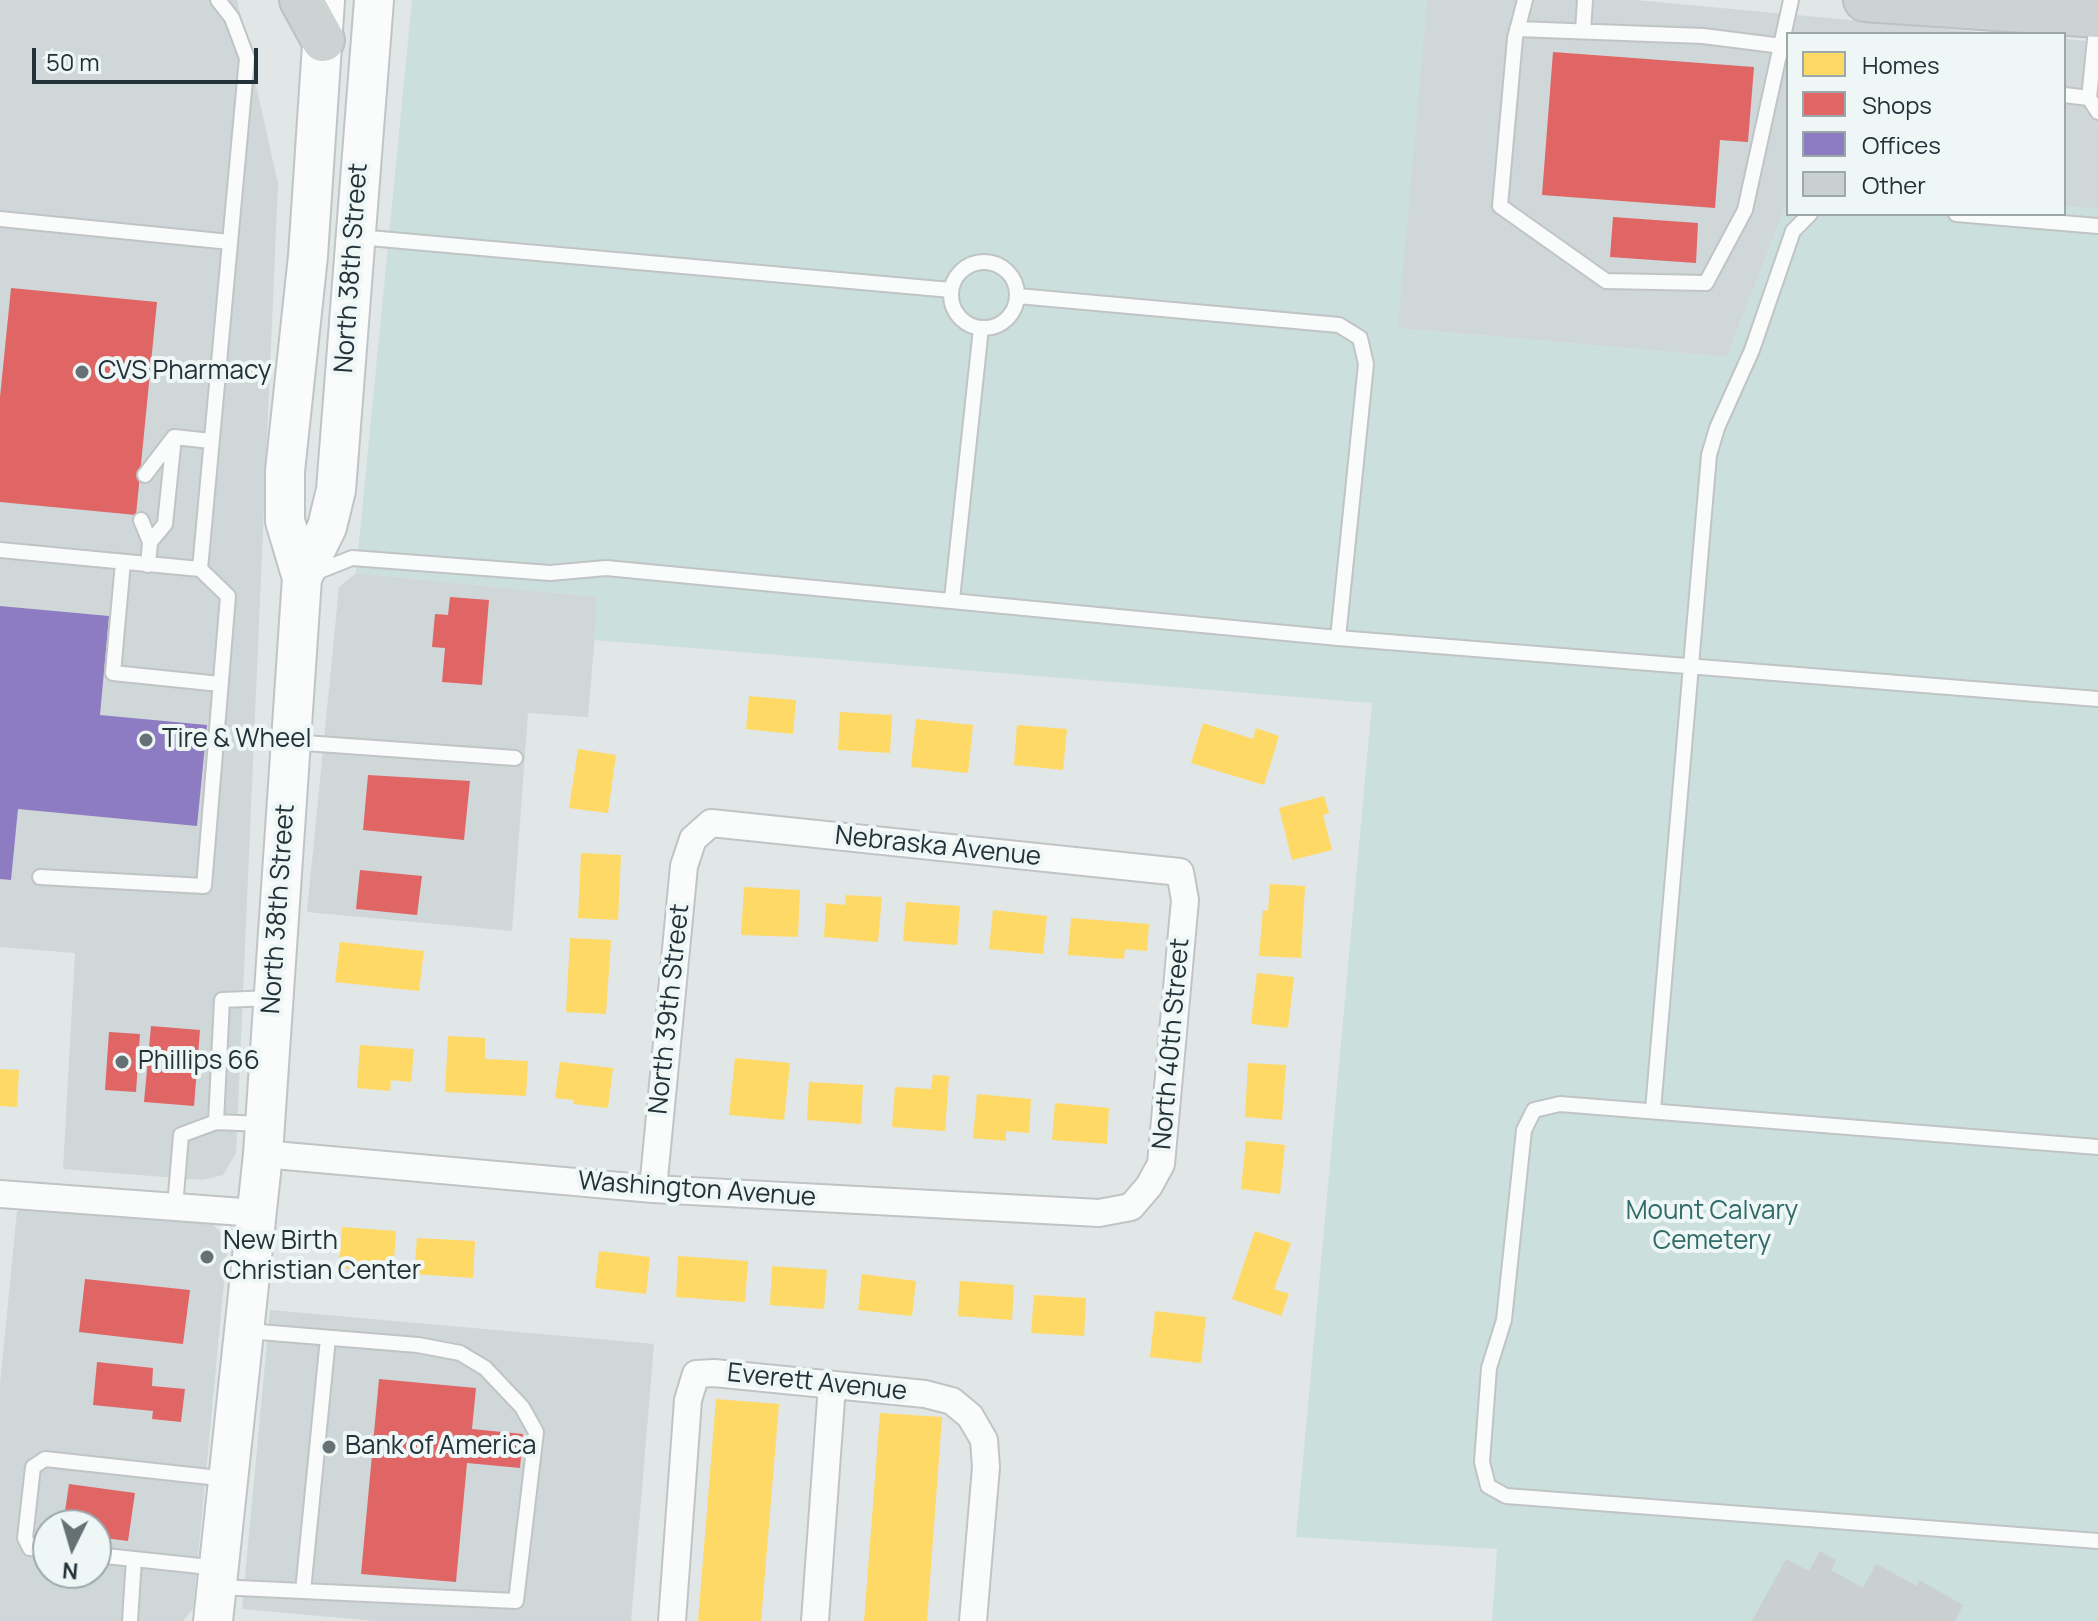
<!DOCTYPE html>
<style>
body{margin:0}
#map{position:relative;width:2098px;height:1621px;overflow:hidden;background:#e1e6e7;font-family:Manrope,sans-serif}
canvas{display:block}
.legend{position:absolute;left:1786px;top:32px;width:280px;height:184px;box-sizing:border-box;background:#eff6f6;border:2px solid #9da8aa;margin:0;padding:10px 14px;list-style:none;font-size:24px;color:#223238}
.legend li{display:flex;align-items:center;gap:16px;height:40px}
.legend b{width:40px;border:2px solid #9da8aa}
.north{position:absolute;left:32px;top:1509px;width:80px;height:80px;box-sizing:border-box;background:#eff6f6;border:2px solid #9da8aa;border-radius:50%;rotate:185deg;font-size:22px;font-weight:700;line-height:32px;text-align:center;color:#223238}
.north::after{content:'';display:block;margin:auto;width:28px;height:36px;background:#657175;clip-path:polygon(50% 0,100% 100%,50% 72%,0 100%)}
.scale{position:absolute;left:32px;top:48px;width:226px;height:36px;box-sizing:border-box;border:4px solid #223238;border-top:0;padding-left:10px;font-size:24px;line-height:28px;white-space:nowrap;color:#223238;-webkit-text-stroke:6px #eff6f6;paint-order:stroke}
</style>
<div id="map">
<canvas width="2098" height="1621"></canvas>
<ul class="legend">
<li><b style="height:22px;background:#ffd966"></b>Homes</li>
<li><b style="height:22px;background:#e06666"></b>Shops</li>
<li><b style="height:22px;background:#8e7cc3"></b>Offices</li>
<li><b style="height:22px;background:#cacfd0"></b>Other</li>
</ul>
<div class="north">N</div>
<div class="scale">50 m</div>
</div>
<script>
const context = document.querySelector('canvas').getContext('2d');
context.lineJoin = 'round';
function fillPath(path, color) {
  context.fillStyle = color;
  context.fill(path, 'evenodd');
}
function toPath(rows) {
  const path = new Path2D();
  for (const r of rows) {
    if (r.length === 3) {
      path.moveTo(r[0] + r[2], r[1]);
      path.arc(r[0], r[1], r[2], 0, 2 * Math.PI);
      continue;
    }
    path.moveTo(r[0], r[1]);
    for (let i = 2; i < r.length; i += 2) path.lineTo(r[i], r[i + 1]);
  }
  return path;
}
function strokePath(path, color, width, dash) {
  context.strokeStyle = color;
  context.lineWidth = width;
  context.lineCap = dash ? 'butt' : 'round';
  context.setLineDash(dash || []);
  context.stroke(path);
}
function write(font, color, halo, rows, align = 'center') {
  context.font = font + ' Manrope,sans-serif';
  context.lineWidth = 8;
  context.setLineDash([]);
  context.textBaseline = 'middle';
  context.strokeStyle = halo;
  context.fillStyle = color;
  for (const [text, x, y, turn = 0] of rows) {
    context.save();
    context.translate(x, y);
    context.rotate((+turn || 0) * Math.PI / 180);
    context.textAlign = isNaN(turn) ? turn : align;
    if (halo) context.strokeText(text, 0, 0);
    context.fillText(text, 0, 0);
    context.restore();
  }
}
const built = toPath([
 [0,0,237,0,278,184,236,1153,223,1175,202,1180,63,1169,75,953,0,947],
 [1427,0,1636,0,1999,34,1788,34,1788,200,1727,357,1397,328],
 [2064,39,2098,42,2098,209,2064,206],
 [356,573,598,597,588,717,528,713,512,931,307,912,339,587],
 [23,1207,211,1222,225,1238,227,1251,193,1609,183,1621,0,1621,0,1384,17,1212],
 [48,1525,96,1525,96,1573,48,1573],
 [270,1310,654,1344,631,1621,375,1621,242,1609]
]);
const green = toPath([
 [412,0,1427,0,1398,328,1727,357,1788,200,1788,214,2064,214,2064,206,2098,209,2098,1621,1492,1621,1497,1549,1296,1537,1372,703,594,640,597,597,356,573]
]);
const homes = toPath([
 [749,696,796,700,793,734,746,729],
 [840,712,892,715,890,753,838,750],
 [916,719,973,725,968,773,911,767],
 [1203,723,1253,739,1256,728,1279,736,1264,785,1191,763],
 [1017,725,1067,729,1063,770,1014,765],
 [578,749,616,755,608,813,569,808],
 [1324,796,1329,813,1323,815,1332,850,1292,860,1279,808],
 [581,853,621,855,618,920,578,918],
 [1270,884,1305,886,1301,958,1259,956,1263,910,1268,911],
 [744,887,800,890,798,937,741,935],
 [846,895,882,897,878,942,824,937,826,903,845,905],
 [906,902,960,906,957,945,903,941],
 [993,910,1047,916,1043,954,989,949],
 [1071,918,1149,924,1147,951,1125,949,1124,959,1068,955],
 [570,938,611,940,606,1014,566,1012],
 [340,942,424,951,419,991,335,982],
 [1257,973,1294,977,1288,1028,1251,1024],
 [448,1036,485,1038,485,1059,528,1061,526,1096,445,1092],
 [360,1045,414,1049,411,1082,391,1080,390,1091,357,1088],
 [735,1058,790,1063,784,1120,729,1115],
 [560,1062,613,1068,608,1108,573,1104,574,1100,555,1098],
 [1248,1063,1286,1065,1282,1120,1245,1117],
 [0,1069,19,1070,17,1107,0,1106],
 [933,1075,949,1076,945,1131,892,1127,895,1087,931,1089],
 [809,1082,863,1085,861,1124,807,1120],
 [977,1094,1031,1099,1029,1133,1006,1131,1006,1141,973,1138],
 [1055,1103,1109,1108,1107,1144,1052,1140],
 [1246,1141,1285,1145,1280,1194,1241,1189],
 [342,1227,396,1231,393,1272,339,1268],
 [1255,1231,1291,1243,1274,1289,1289,1294,1281,1316,1232,1299],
 [417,1238,475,1241,473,1278,414,1274],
 [599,1251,650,1257,646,1294,595,1288],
 [678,1256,748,1261,745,1302,676,1297],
 [772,1266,827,1270,824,1309,770,1305],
 [862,1274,916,1281,912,1316,858,1310],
 [960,1281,1014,1285,1012,1320,958,1316],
 [1034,1295,1086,1298,1084,1336,1031,1333],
 [1155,1311,1206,1317,1201,1363,1150,1357],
 [716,1399,779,1404,761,1621,698,1621],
 [880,1413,942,1417,927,1621,864,1621]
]);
const shops = toPath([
 [1553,52,1754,67,1748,142,1720,140,1715,208,1542,195],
 [1613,217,1698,223,1696,263,1610,257],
 [11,288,157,302,136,515,0,502,0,397],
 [450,597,489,600,482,685,442,682,445,648,432,647,435,614,448,615],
 [368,775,470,781,464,840,363,830],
 [360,870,422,876,417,915,356,909],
 [151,1026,200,1030,194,1106,144,1102],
 [109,1032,140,1034,136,1092,105,1090],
 [85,1279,190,1290,183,1344,79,1332],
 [97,1362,153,1368,152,1386,185,1389,181,1422,152,1419,153,1411,93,1405],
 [379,1379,476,1388,472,1429,523,1434,520,1468,467,1463,456,1582,361,1574],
 [69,1484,135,1493,128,1541,96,1537,96,1525,63,1525]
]);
const offices = toPath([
 [0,606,109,616,100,715,207,725,197,826,18,809,11,880,0,879]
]);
const building = toPath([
 [1820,1551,1836,1560,1831,1570,1863,1588,1876,1564,1917,1586,1919,1580,1963,1605,1955,1621,1752,1621,1786,1559,1809,1571]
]);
const service = toPath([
 [1525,0,1515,38,1500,206,1606,281,1706,283,1745,210,1791,0],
 [2097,20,2089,98,2098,112],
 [1517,29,1703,36,1782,46,1786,51],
 [1583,31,1585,0],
 [2064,95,2089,98],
 [1956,214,2098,226],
 [0,219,230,242],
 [358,237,951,290],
 [984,295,33],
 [1018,296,1339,325,1360,338,1366,364,1338,638],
 [145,475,174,437,211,441],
 [141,520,150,542,148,565],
 [150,542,165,524,174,437],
 [0,550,200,569,228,596,204,886,40,877],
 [123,562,113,673,220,684],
 [200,569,247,58,232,18,218,0],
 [312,574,352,558,550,573,606,568,1338,638,2098,699],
 [952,599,981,328],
 [291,742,515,758],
 [1653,1110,1709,455,1717,428,1752,350,1793,231,1810,214],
 [216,1122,222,1000,272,998],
 [2098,1147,1560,1104,1534,1110,1524,1130,1504,1320,1489,1368,1482,1462,1488,1486,1506,1496,2098,1541],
 [175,1207,181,1135,216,1122,262,1124],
 [48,1550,30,1548,25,1538,33,1467,45,1459,228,1479],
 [96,1555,219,1568],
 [217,1587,516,1601,536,1432,522,1407,485,1368,460,1353,418,1345,247,1331],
 [303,1591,328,1338],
 [130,1621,134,1559]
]);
const minor = toPath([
 [263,1154,653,1189,1099,1213,1131,1207,1149,1186,1161,1164,1185,900,1180,872,711,823,693,839,684,866,653,1189],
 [0,1194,256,1213],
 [672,1621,688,1400,696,1374,714,1373,925,1394,952,1401,970,1416,984,1440,986,1467,973,1621],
 [815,1621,832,1385]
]);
const secondary = toPath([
 [302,578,327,527,336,490,374,0],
 [213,1621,263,1154,302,578,285,521,285,471,308,256,325,0]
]);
const primary = toPath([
 [301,0,323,40],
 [1865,0,2098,16]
]);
const markers = [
 [82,372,8,"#657175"],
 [146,740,8,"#657175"],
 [122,1062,8,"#657175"],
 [207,1257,8,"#657175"],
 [329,1447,8,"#657175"]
];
const streetNames = [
 ["North 38th Street",352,268,-86],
 ["Nebraska Avenue",938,847,6],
 ["North 38th Street",279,909,-86],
 ["North 39th Street",670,1009,-84],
 ["North 40th Street",1172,1044,-85],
 ["Washington Avenue",697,1190,4],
 ["Everett Avenue",817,1383,6]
];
const poiNames = [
 ["CVS Pharmacy",98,372],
 ["Tire & Wheel",162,740],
 ["Phillips 66",138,1062],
 ["New Birth",223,1242],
 ["Christian Center",223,1272],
 ["Bank of America",345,1447]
];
const parkNames = [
 ["Mount Calvary",1712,1212],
 ["Cemetery",1712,1242]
];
fillPath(built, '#d0d7d8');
fillPath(green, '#cbdfdc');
fillPath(homes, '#ffd966');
fillPath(shops, '#e06666');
fillPath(offices, '#8e7cc3');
fillPath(building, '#cacfd0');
strokePath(service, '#c0c4c5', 18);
strokePath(minor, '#c0c4c5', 30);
strokePath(secondary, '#bfc4c6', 42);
strokePath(primary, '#bcc2c3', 46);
strokePath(service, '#fafbfb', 14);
strokePath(minor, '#fafbfb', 26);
strokePath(secondary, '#fafbfb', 38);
strokePath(primary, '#cdd2d3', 42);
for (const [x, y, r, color] of markers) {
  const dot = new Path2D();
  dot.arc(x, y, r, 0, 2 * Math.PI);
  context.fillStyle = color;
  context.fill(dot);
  strokePath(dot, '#eff6f6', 3);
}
write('26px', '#223238', '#eff6f6', streetNames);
write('26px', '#223238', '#eff6f6', poiNames, 'left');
write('26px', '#2f6b68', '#eff6f6', parkNames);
</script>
